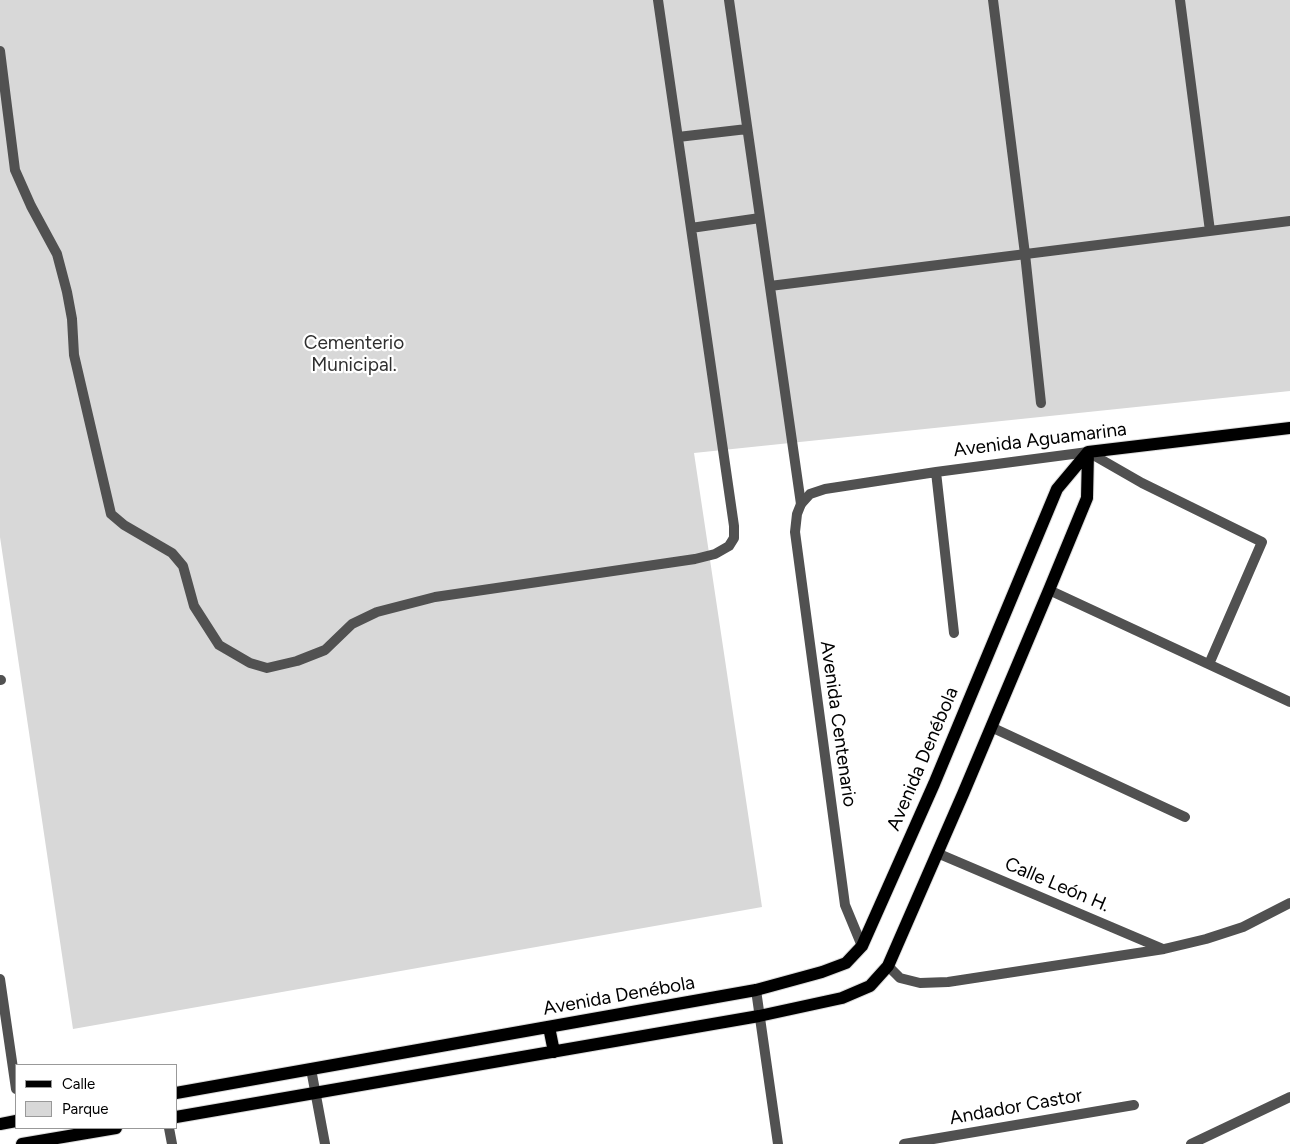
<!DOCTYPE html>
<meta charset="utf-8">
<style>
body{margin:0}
#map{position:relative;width:1290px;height:1144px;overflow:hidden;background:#fff;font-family:Figtree,sans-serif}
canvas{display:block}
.legend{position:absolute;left:15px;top:1064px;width:162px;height:65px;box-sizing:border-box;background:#fff;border:1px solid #999;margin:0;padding:6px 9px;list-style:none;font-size:15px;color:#000}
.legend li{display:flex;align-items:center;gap:10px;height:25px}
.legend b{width:25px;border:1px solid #999}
</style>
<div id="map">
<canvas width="1290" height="1144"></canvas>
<ul class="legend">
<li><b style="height:6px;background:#000"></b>Calle</li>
<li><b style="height:14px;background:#d8d8d8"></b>Parque</li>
</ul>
</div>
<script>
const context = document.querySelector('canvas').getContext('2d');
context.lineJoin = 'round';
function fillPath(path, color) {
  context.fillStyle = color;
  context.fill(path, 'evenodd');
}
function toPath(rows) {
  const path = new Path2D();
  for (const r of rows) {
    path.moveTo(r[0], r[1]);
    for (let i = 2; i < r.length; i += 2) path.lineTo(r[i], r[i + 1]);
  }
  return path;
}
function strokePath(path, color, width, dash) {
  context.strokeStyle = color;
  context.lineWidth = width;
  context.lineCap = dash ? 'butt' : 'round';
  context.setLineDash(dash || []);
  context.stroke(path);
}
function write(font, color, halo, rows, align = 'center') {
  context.font = font + ' Figtree,sans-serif';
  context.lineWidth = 4.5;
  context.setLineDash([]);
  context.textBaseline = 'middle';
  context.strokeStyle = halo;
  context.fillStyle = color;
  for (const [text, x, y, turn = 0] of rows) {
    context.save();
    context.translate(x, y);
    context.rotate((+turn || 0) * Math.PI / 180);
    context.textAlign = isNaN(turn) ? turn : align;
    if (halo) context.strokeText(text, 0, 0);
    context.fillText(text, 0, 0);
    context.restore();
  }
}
const green = toPath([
 [0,0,1290,0,1290,391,694,453,762,907,73,1029,0,537]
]);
const service = toPath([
 [729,0,801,504],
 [993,0,1025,254,1041,403],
 [1180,0,1210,231],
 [0,51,15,170,31,206,57,254,67,292,72,319,74,355,111,514,124,525,172,553,183,566,194,606,219,645,250,663,267,668,297,661,325,650,352,624,377,612,435,597,695,559,715,554,729,546,734,538,734,526,658,0],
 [678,137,747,129],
 [691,228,760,218],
 [770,286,1290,221]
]);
const minor = toPath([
 [936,472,954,633],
 [1049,590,1290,702],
 [0,680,1,680],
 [991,727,1185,817],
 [937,853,1163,949],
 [862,946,845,905,795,532,797,514,801,504,810,494,825,489,936,472,1088,452,1142,483,1262,542,1209,664],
 [888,966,900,978,920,983,948,982,1164,949,1206,939,1243,927,1290,903],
 [0,979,16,1089],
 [756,990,778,1144],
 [311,1069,325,1144],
 [169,1128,172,1144],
 [904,1144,1134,1105],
 [1191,1144,1290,1097]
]);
const primary = toPath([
 [1088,452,1290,428],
 [549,1027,554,1052],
 [176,1093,756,990,822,972,846,963,862,946,934,784,1057,489,1088,452],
 [176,1117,759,1016,842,998,870,986,888,966,963,794,1049,590,1087,498,1088,452],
 [0,1124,16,1121],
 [22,1144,116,1128]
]);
const parkNames = [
 ["Cementerio",354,343],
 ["Municipal.",354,365]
];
const streetNames = [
 ["Avenida Aguamarina",1040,440,-7],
 ["Avenida Centenario",838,724,82],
 ["Avenida Denébola",923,759,-67],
 ["Calle León H.",1057,885,23],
 ["Avenida Denébola",619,996,-10],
 ["Andador Castor",1016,1107,-10]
];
fillPath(green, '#d8d8d8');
strokePath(primary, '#dbdbdb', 14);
strokePath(service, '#515151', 10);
strokePath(minor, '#515151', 10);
strokePath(primary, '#000', 12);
write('19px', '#2f2f2f', '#fff', parkNames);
write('19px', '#000', '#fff', streetNames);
</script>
